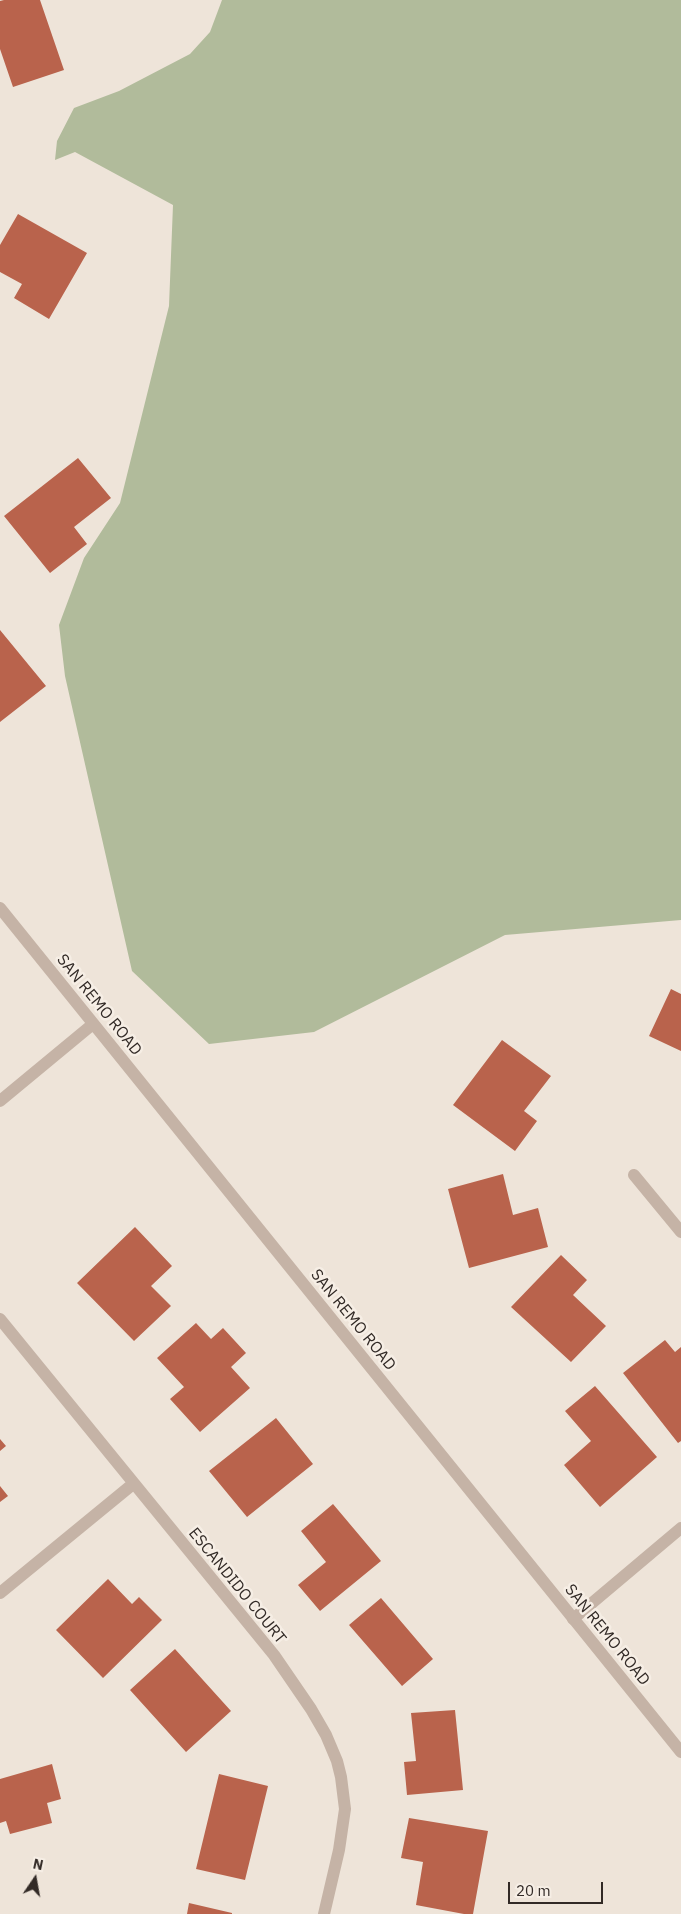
<!DOCTYPE html>
<style>
body{margin:0}
#map{position:relative;width:681px;height:1914px;overflow:hidden;background:#eee4d9;font-family:"IBM Plex Sans",sans-serif}
canvas{display:block}
.north{position:absolute;left:10px;top:1854px;width:50px;height:50px;-webkit-text-stroke:4px #f6eee5;paint-order:stroke;rotate:12deg;font-size:14px;font-weight:700;line-height:20px;text-align:center;color:#322a26}
.north::after{content:'';display:block;margin:auto;width:18px;height:22px;background:#322a26;clip-path:polygon(50% 0,100% 100%,50% 72%,0 100%)}
.scale{position:absolute;left:508px;top:1882px;width:95px;height:22px;box-sizing:border-box;border:2px solid #322a26;border-top:0;padding-left:6px;font-size:15px;line-height:18px;white-space:nowrap;color:#322a26;-webkit-text-stroke:4px #f6eee5;paint-order:stroke}
</style>
<div id="map">
<canvas width="681" height="1914"></canvas>
<div class="north">N</div>
<div class="scale">20 m</div>
</div>
<script>
const context = document.querySelector('canvas').getContext('2d');
context.lineJoin = 'round';
function fillPath(path, color) {
  context.fillStyle = color;
  context.fill(path, 'evenodd');
}
function toPath(rows) {
  const path = new Path2D();
  for (const r of rows) {
    path.moveTo(r[0], r[1]);
    for (let i = 2; i < r.length; i += 2) path.lineTo(r[i], r[i + 1]);
  }
  return path;
}
function strokePath(path, color, width, dash) {
  context.strokeStyle = color;
  context.lineWidth = width;
  context.lineCap = dash ? 'butt' : 'round';
  context.setLineDash(dash || []);
  context.stroke(path);
}
function write(font, color, halo, rows, align = 'center') {
  context.font = font + ' "IBM Plex Sans",sans-serif';
  context.lineWidth = 5;
  context.setLineDash([]);
  context.textBaseline = 'middle';
  context.strokeStyle = halo;
  context.fillStyle = color;
  for (const [text, x, y, turn = 0] of rows) {
    context.save();
    context.translate(x, y);
    context.rotate((+turn || 0) * Math.PI / 180);
    context.textAlign = isNaN(turn) ? turn : align;
    if (halo) context.strokeText(text, 0, 0);
    context.fillText(text, 0, 0);
    context.restore();
  }
}
const green = toPath([
 [222,0,681,0,681,920,505,935,314,1032,209,1044,132,971,65,676,59,625,84,558,120,503,169,306,173,205,75,152,55,160,57,141,74,108,119,91,190,54,210,32]
]);
const building = toPath([
 [4,0,40,0,64,70,13,87,0,49,0,1],
 [18,214,87,253,49,319,14,298,22,284,0,272,0,245],
 [78,458,111,498,74,527,87,544,50,573,4,516],
 [0,630,46,686,0,722],
 [671,989,681,994,681,1051,649,1036],
 [502,1040,551,1076,524,1111,537,1121,515,1151,453,1105],
 [503,1174,513,1215,538,1208,548,1247,469,1268,448,1189],
 [135,1227,172,1266,151,1286,171,1306,134,1341,77,1283],
 [561,1255,587,1280,573,1295,606,1326,571,1362,511,1307],
 [196,1323,211,1339,223,1328,246,1353,231,1367,250,1388,200,1432,170,1399,184,1387,157,1358],
 [665,1340,675,1352,681,1347,681,1441,678,1443,623,1373],
 [595,1386,657,1457,600,1507,564,1465,591,1441,565,1411],
 [276,1418,313,1464,247,1517,209,1471],
 [0,1439,6,1446,0,1451],
 [0,1486,8,1496,0,1502],
 [333,1504,381,1561,320,1611,298,1585,326,1562,301,1531],
 [108,1579,132,1604,139,1597,162,1620,103,1678,56,1630],
 [381,1598,433,1659,402,1686,349,1625],
 [175,1649,231,1711,186,1752,130,1690],
 [455,1710,463,1790,407,1795,404,1762,416,1761,411,1713],
 [52,1764,61,1799,47,1803,52,1823,10,1834,6,1821,0,1823,0,1779],
 [219,1774,268,1786,245,1880,196,1869],
 [409,1818,488,1831,473,1914,464,1914,416,1905,423,1862,401,1858],
 [189,1903,232,1913,232,1914,187,1914]
]);
const minor = toPath([
 [634,1175,681,1232],
 [0,1319,274,1655,311,1709,326,1735,337,1761,341,1777,345,1809,339,1850,324,1914],
 [0,1593,133,1484],
 [573,1619,681,1528]
]);
const tertiary = toPath([
 [0,908,681,1752],
 [0,1101,93,1024]
]);
const streetNames = [
 ["SAN REMO ROAD",99,1005,51],
 ["SAN REMO ROAD",353,1320,51],
 ["ESCANDIDO COURT",237,1586,51],
 ["SAN REMO ROAD",607,1635,51]
];
fillPath(green, '#b1bb9b');
fillPath(building, '#b9634c');
strokePath(minor, '#c5b3a6', 12);
strokePath(tertiary, '#c5b3a6', 12);
write('16px', '#322a26', '#f6eee5', streetNames);
</script>
